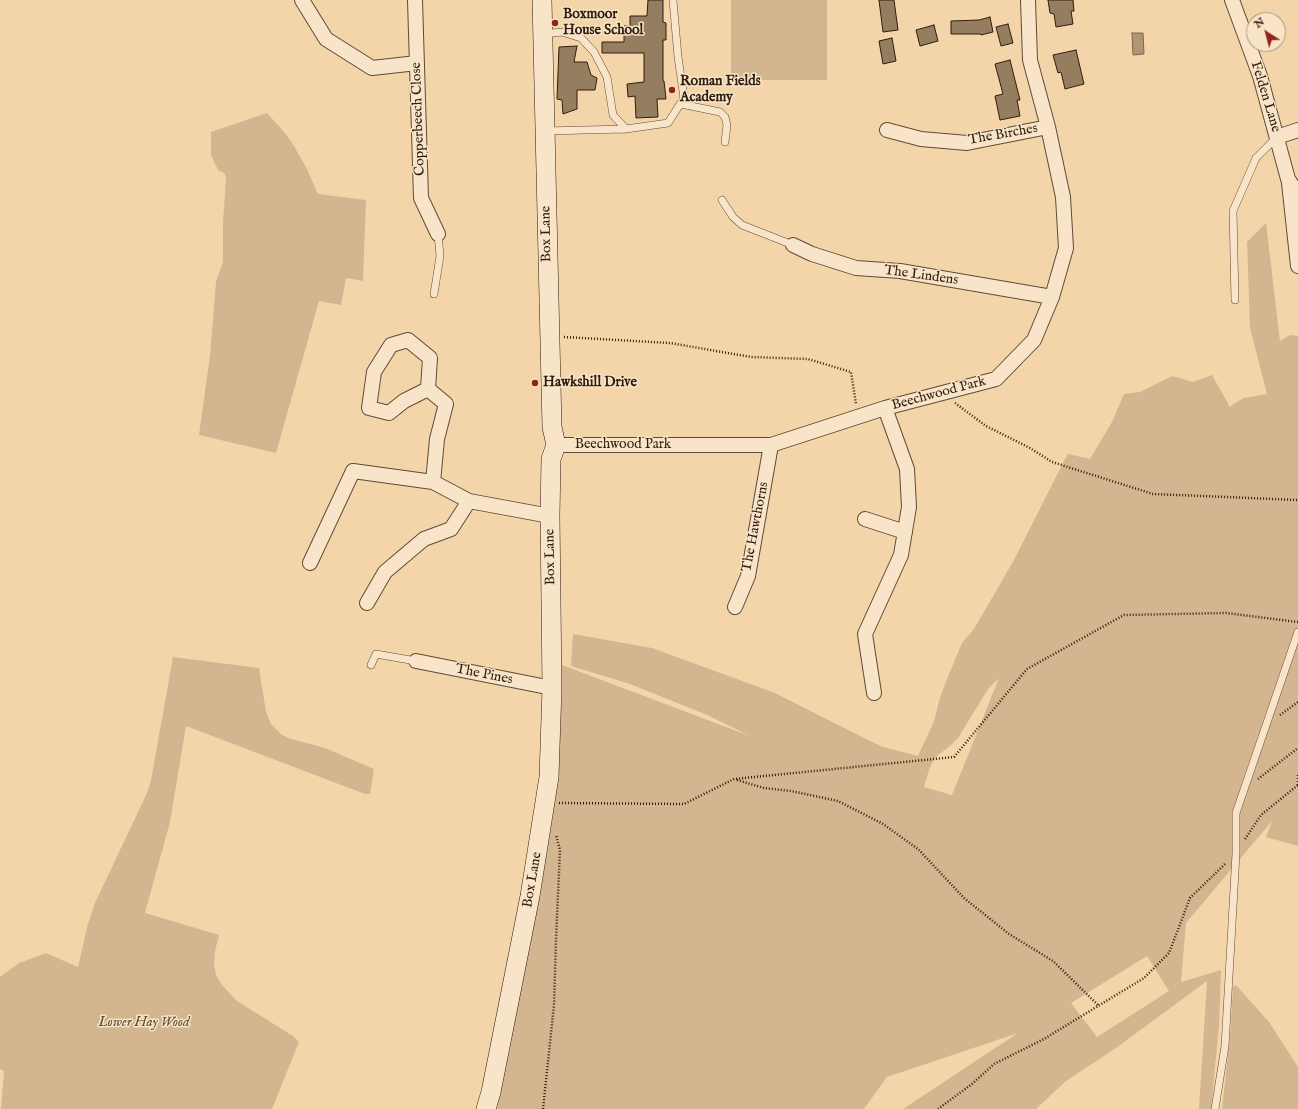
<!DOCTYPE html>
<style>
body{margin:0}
#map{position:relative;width:1298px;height:1109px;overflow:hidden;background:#f4d5aa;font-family:"IM FELL English",serif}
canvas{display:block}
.north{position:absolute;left:1246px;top:12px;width:40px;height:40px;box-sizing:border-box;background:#f8e4c8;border:1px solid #a8947d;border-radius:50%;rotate:324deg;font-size:11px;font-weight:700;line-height:16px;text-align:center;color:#2f1d0d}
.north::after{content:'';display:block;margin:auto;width:14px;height:18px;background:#8f2418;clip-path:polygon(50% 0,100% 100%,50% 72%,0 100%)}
</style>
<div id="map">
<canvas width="1298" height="1109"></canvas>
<div class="north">N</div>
</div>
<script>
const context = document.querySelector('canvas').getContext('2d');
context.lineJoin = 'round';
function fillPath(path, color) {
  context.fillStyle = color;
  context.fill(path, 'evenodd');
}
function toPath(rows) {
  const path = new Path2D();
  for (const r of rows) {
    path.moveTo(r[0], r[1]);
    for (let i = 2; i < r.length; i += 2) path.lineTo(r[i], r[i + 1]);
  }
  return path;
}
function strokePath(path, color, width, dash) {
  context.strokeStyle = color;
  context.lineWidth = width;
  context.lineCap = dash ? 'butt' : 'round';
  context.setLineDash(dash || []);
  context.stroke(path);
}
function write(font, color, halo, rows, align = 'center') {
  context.font = font + ' "IM FELL English",serif';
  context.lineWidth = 3;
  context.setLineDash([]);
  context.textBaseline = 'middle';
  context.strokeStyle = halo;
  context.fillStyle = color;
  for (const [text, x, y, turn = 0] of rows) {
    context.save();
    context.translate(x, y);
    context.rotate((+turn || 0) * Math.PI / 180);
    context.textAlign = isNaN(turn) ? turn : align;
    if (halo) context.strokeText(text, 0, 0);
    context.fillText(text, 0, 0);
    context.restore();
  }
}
const green = toPath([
 [731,0,827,0,827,80,731,80],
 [267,113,285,133,294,146,307,169,318,194,366,200,363,281,346,278,341,305,319,301,276,453,199,435,210,356,216,282,223,262,223,223,226,177,224,173,218,170,211,155,211,132],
 [1266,223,1280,341,1290,335,1298,336,1298,846,1266,837,1272,821,1186,923,1181,982,1221,970,1219,1026,1211,1109,1199,1109,1207,981,1116,1048,1066,1081,1036,1109,903,1109,1018,1033,887,1077,864,1109,497,1109,553,814,562,693,562,665,750,736,707,715,630,684,571,666,573,634,652,648,775,693,866,739,883,747,918,756,934,721,940,698,947,679,962,643,974,629,1014,560,1064,461,1068,454,1090,459,1112,422,1124,394,1140,392,1172,376,1193,382,1212,375,1230,407,1235,403,1244,398,1267,394,1250,328,1247,242],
 [999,678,952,795,924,787,929,770,933,761,938,755,950,746,958,738,988,689],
 [1147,956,1169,991,1097,1037,1071,1003],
 [173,657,259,668,266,712,271,724,281,734,288,738,325,748,374,769,370,794,365,794,186,726,170,822,145,913,219,935,215,951,214,965,216,975,222,985,237,1001,293,1036,299,1042,272,1109,1,1109,4,1071,0,1069,0,977,19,963,46,953,78,967,88,924,95,903,147,793,151,780],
 [1236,985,1269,1022,1298,1067,1298,1109,1222,1109,1230,1037,1233,987]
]);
const water = toPath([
 [1132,33,1143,33,1144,54,1133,55,1132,33]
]);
const building = toPath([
 [648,0,663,0,663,22,666,23,666,40,663,40,663,81,664,81,666,99,657,99,658,117,636,118,635,96,628,97,627,84,644,82,644,53,602,53,602,42,624,42,624,26,630,26,630,16,647,16,648,0],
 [879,0,894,0,898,30,883,32,879,0],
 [1048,0,1073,0,1074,11,1071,11,1073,24,1056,27,1054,14,1050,13,1048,0],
 [990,17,993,32,981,35,981,34,951,34,951,21,979,20,990,17],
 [1008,24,1013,43,1001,46,996,27,1008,24],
 [934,25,938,41,920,46,916,30,934,25],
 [892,38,896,61,883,64,879,41,892,38],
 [577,46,574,62,587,62,591,75,597,78,595,90,577,90,577,109,563,114,562,100,557,99,559,47,577,46],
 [1076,50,1084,84,1065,89,1061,72,1058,73,1053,55,1076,50],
 [1010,60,1020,100,1017,100,1020,116,1000,120,995,96,1003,94,995,64,1010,60]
]);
const path = toPath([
 [564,337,670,343,751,357,808,359,851,372,856,404],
 [955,403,986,426,1030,448,1052,462,1153,494,1298,500],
 [1280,715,1298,702],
 [1258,779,1298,748],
 [737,780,764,788,791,791,838,801,883,824,918,849,964,898,1009,934,1053,961,1098,1005],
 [1298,785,1298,774],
 [559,803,684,804,734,779,954,757,1027,669,1124,615,1226,613,1298,622],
 [1245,839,1261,815,1298,785],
 [543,1109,554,1005,556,939,560,850,556,835],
 [938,1109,972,1084,994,1064,1044,1039,1144,978,1169,953,1190,898,1226,863]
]);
const service = toPath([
 [543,34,562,32,581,38,594,52,607,77,613,115,626,129],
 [681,104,720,112,725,117,727,125,725,142],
 [545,131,626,129,668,123,684,98,678,57,673,0],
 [722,200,733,217,742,225,793,245],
 [434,294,440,256,438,234],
 [1235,300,1233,211,1256,158,1277,137],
 [371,665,376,654,416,661],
 [1215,1109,1225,1046,1236,854,1236,813,1298,632]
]);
const minor = toPath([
 [302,0,326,39,372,68,417,63],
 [415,0,421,198,438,234],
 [1232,0,1260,76,1288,179,1298,194],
 [887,130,921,139,967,143,1048,127],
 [1277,137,1298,130],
 [1289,183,1298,266],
 [793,245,812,254,856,268,900,271,1052,297],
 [428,389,404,401,389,413,369,408,374,372,391,345,408,340,430,358,428,389,446,404,437,439,433,482],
 [556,445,771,445,885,408,996,379,1034,340,1052,297,1066,248,1063,197,1048,127,1030,60,1028,0],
 [865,519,905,532],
 [310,563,353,471,433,482,469,501,550,516],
 [367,603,385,572,424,539,451,529,469,501],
 [735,607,748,576,771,445],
 [416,661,552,688],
 [874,693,865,634,901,555,909,507,907,469,885,408]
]);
const secondary = toPath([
 [486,1109,491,1092,530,896,549,777,552,688,550,516,551,459,556,445,552,427,542,0]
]);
const markers = [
 [555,23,4,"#8f2418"],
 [672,90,4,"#8f2418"],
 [535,383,4,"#8f2418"]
];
const poiNames = [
 ["Boxmoor",563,15],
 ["House School",563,31],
 ["Roman Fields",680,82],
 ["Academy",680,98],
 ["Hawkshill Drive",543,383]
];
const streetNames = [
 ["Felden Lane",1265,97,73],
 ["Copperbeech Close",419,119,-92],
 ["The Birches",1003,135,-10],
 ["Box Lane",547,234,-91],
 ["The Lindens",921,276,8],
 ["Beechwood Park",939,394,-15],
 ["Beechwood Park",623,445],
 ["The Hawthorns",756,527,-79],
 ["Box Lane",551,557,-91],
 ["The Pines",484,675,11],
 ["Box Lane",533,880,-80]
];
const parkNames = [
 ["Lower Hay Wood",144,1023]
];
fillPath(green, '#d3b68f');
fillPath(water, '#b19675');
strokePath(water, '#7d664b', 1);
fillPath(building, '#957d5f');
strokePath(building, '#2f1d0d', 1);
strokePath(service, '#604b34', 8);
strokePath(minor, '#604b34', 16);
strokePath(secondary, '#2f1d0d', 20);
strokePath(path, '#2f1d0d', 2.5, [1, 2]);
strokePath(service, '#f8e4c8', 7);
strokePath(minor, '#f8e4c8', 14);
strokePath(secondary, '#f8e4c8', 19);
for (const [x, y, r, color] of markers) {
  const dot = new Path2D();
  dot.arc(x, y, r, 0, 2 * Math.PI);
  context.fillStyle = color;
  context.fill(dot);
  strokePath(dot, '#f8e4c8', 1.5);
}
write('bold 14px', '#2f1d0d', '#f8e4c8', poiNames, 'left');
write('14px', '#2f1d0d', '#f8e4c8', streetNames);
write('italic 14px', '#604b34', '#f8e4c8', parkNames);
</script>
